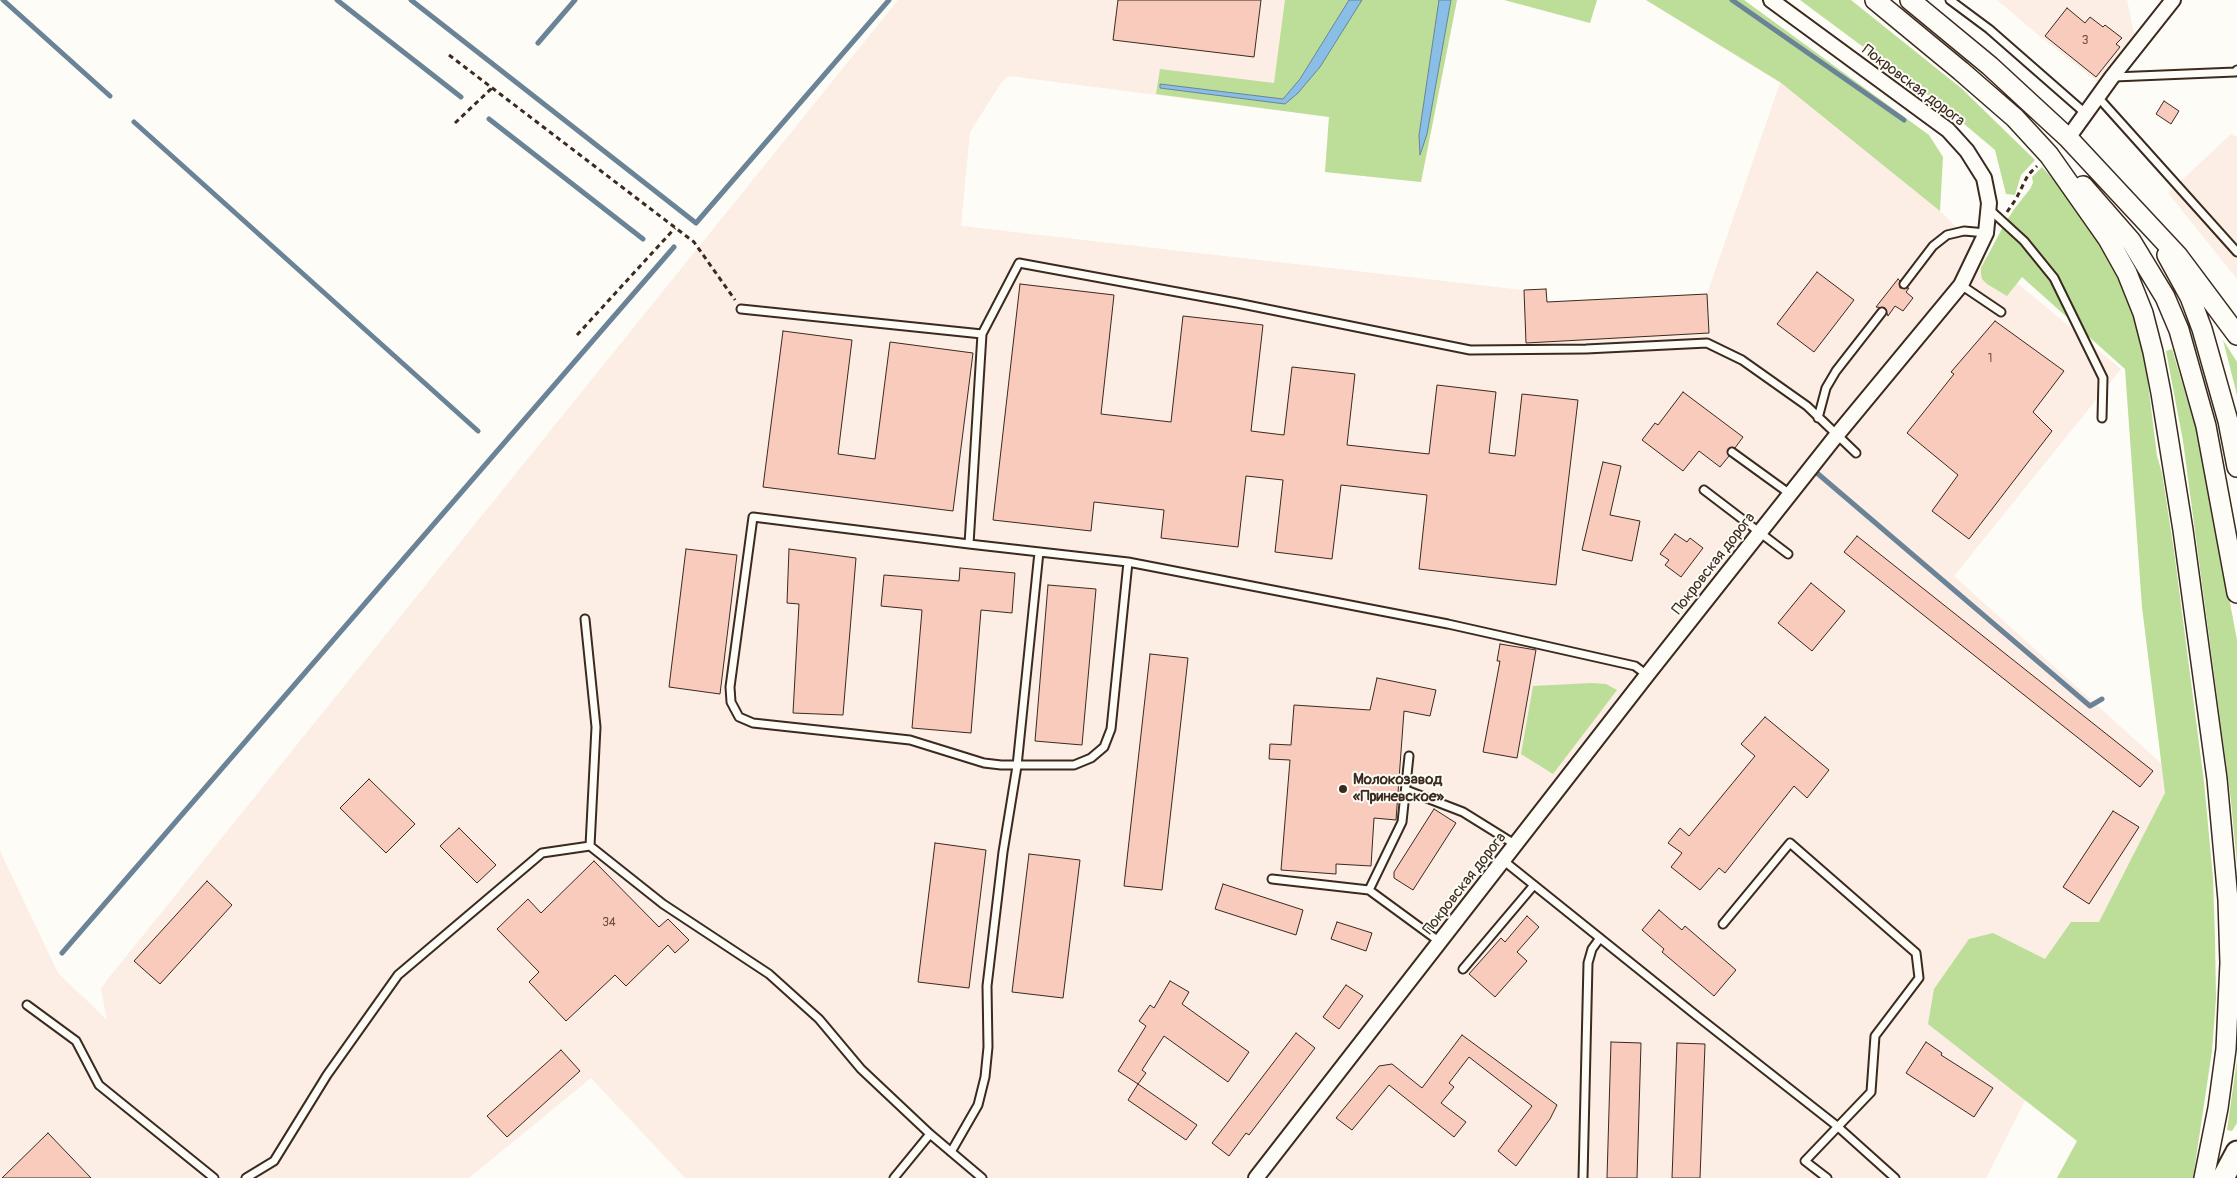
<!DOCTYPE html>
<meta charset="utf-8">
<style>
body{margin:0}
canvas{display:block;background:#fdfcf7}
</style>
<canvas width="2237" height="1178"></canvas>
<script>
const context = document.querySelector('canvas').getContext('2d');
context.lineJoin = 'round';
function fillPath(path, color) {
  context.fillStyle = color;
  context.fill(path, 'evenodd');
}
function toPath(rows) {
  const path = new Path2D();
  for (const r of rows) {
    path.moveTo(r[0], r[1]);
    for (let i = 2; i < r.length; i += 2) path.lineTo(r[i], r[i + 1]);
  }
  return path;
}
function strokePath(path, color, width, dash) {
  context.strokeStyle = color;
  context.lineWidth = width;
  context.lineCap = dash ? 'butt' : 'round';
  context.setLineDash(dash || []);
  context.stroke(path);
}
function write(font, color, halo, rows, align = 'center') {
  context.font = font + ' Pangolin,sans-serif';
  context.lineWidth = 4;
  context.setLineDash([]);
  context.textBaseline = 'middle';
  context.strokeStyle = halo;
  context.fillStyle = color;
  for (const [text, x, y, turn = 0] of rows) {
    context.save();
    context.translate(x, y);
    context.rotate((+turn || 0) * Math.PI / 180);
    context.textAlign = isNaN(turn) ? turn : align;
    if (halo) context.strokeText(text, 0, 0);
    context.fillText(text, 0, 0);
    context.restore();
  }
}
const built = toPath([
 [898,0,1457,0,1421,182,1325,172,1329,117,1009,76,1001,83,970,132,961,226,1523,290,1546,289,1547,302,1707,294,1780,83,1646,0,1686,0,1940,211,1989,260,2121,369,1954,576,2184,784,1986,1178,685,1178,591,1078,469,1178,0,1178,0,851,58,973,107,1020,101,989,107,980],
 [1997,0,2127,0,2135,38,2099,83,2042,38],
 [2231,134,2237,137,2237,279,2168,193]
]);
const green = toPath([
 [1285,0,1349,0,1300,79,1283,99,1160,84,1160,88,1285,104,1298,93,1320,67,1362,0,1439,0,1419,135,1420,154,1427,134,1451,0,1457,0,1421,182,1325,172,1329,117,1156,94,1160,69,1274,83],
 [1504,0,1597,0,1590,23],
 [1646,0,1744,0,1929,135,1943,157,1940,211,1780,82],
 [1800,0,1851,0,1961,88,2035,160,2021,175,2015,195,2006,194,1995,150,1944,107],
 [2042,167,2066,194,2108,255,2120,280,2136,322,2147,375,2157,456,2162,473,2174,551,2204,782,2213,878,2215,938,2216,998,2212,1051,2193,1178,2057,1178,2077,1141,1928,1024,1934,989,1969,939,1993,933,2045,959,2071,922,2099,922,2165,793,2142,607,2125,369,2022,277,2007,296,1987,284,1982,279,1981,274,1981,268,2005,223,2015,208,2030,189,2033,183,2032,177],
 [2223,340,2237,362,2237,396,2235,387],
 [2172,349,2199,439,2237,640,2237,864,2231,801,2183,441,2166,351],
 [1591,683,1606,684,1617,690,1553,774,1521,754,1533,686],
 [2237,1060,2237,1123,2232,1131,2227,1130]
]);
const water = toPath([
 [1349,0,1362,0,1320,67,1298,93,1285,104,1160,88,1160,84,1283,99,1300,79,1349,0],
 [1439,0,1451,0,1427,134,1420,155,1419,135,1439,0]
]);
const stream = toPath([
 [3,0,110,96],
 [337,0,461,97],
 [411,0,696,223,889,0],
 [1732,0,1904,120],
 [538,43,575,0],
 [489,119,643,239],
 [134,122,478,431],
 [1817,473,2090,706,2102,699],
 [62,953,674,247]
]);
const building = toPath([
 [1118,0,1261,0,1254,57,1113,40,1118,0],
 [2067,8,2085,23,2090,17,2103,27,2105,25,2122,38,2116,44,2120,47,2096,77,2045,36,2067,8],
 [2164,101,2179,111,2171,124,2156,114,2164,101],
 [1817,272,1854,300,1814,352,1777,324,1817,272],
 [1898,279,1900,281,1900,288,1909,288,1906,292,1913,298,1903,311,1895,306,1888,316,1885,308,1876,307,1898,279],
 [1020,284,1114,295,1101,414,1171,422,1183,316,1263,325,1251,431,1284,435,1292,367,1355,374,1347,445,1429,454,1437,385,1496,392,1489,453,1515,456,1522,394,1578,400,1556,585,1419,569,1427,495,1341,485,1332,559,1275,552,1283,480,1246,476,1238,547,1161,538,1164,510,1094,502,1091,531,993,520,1020,284],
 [1546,289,1547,302,1707,294,1709,333,1526,343,1524,290,1546,289],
 [1995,321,2064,371,2033,412,2052,431,1969,539,1932,511,1958,475,1907,433,1954,374,1951,372,1995,321],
 [783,331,852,340,838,454,875,459,890,342,973,353,953,511,763,487,783,331],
 [1683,392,1743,437,1735,448,1728,449,1729,456,1720,467,1699,451,1683,471,1642,440,1655,423,1658,425,1683,392],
 [1603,462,1621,466,1610,515,1640,521,1632,561,1582,550,1603,462],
 [1675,534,1687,542,1690,538,1703,548,1681,577,1665,565,1669,560,1660,554,1675,534],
 [1857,536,2153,771,2140,787,1844,552,1857,536],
 [686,549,737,555,720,694,669,687,686,549],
 [789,549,856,558,843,715,793,713,799,604,787,603,789,549],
 [960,568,1015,573,1012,613,981,610,971,733,912,728,922,610,881,606,884,575,959,581,960,568],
 [1811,583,1845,611,1812,651,1778,623,1811,583],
 [1048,585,1096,589,1082,745,1035,741,1048,585],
 [1500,644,1536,650,1517,758,1483,752,1500,661,1497,661,1500,644],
 [1150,654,1188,658,1162,890,1124,886,1150,654],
 [1377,678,1436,690,1430,716,1404,711,1396,820,1374,818,1371,866,1336,864,1336,874,1281,870,1290,760,1269,759,1270,744,1291,745,1294,705,1370,710,1377,678],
 [1765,717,1829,770,1807,798,1794,786,1725,873,1719,868,1700,890,1671,867,1682,853,1668,843,1680,828,1689,836,1755,756,1741,744,1765,717],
 [369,779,415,824,386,853,340,808,369,779],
 [1434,809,1456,823,1413,890,1394,878,1394,872,1434,809],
 [2113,811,2139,827,2089,904,2063,887,2113,811],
 [459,828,496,865,477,883,440,846,459,828],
 [935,843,986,850,969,988,918,982,935,843],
 [1029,854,1080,860,1063,998,1012,992,1029,854],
 [594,861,659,927,668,919,689,940,675,953,668,945,626,986,615,975,566,1021,529,982,539,972,497,929,528,899,541,913,594,861],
 [207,881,232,905,160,984,134,961,207,881],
 [1223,884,1303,910,1296,935,1215,909,1223,884],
 [1659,910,1682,930,1685,926,1736,970,1714,996,1662,952,1664,949,1642,930,1659,910],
 [1527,916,1539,927,1517,952,1527,961,1495,997,1469,974,1501,938,1505,942,1527,916],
 [1337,922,1372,933,1366,951,1331,939,1337,922],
 [1170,981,1189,992,1182,1004,1249,1052,1228,1082,1164,1036,1142,1070,1146,1073,1138,1084,1118,1071,1146,1026,1139,1021,1150,1005,1154,1008,1170,981],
 [1346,985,1363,996,1339,1029,1323,1017,1346,985],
 [1296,1033,1315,1048,1249,1135,1246,1133,1229,1156,1212,1143,1296,1033],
 [1462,1035,1557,1105,1550,1119,1516,1166,1498,1151,1532,1106,1469,1057,1449,1083,1454,1087,1441,1103,1466,1122,1454,1137,1389,1085,1352,1130,1336,1118,1379,1066,1392,1064,1422,1088,1462,1035],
 [1611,1042,1641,1043,1637,1178,1607,1178,1611,1042],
 [1926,1042,1942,1053,1941,1055,1993,1088,1974,1117,1906,1073,1926,1042],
 [1677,1043,1705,1044,1700,1178,1672,1178,1677,1043],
 [561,1050,580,1071,507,1137,487,1116,561,1050],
 [1138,1084,1197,1125,1186,1140,1128,1100,1138,1084],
 [48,1133,91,1178,2,1178,48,1133]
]);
const path = toPath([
 [449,55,694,242,735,300],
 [455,123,493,87],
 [2007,212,2016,199,2028,175,2037,166],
 [577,335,675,228]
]);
const lane = toPath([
 [1950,0,1989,29,2085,113],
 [2114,77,2235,72,2237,70],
 [2097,96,2237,252],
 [1988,208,2024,241,2054,278,2103,378,2102,418],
 [1904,284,1933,246,1947,235,1964,231,1986,233],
 [1961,285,2001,312],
 [741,309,982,334],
 [1818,418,1826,388,1836,371,1882,312],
 [1732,452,1790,494],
 [1704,490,1788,554],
 [969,544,753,517,730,687,731,702,739,717,753,723,910,740,984,763,1001,765,1074,765,1091,758,1104,747,1111,729,1128,562],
 [585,619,596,727,590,846],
 [1647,675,1635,666,1448,624,1128,562,969,544,982,334,1019,263,1237,303,1470,350,1586,349,1707,343,1742,360,1807,406,1856,453],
 [1406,790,1463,812,1516,845],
 [1504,861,1697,1016,1837,1126,1895,1178],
 [1272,879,1369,890,1402,822,1409,756],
 [1369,890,1440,942],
 [1723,924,1790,843,1916,953,1919,978,1875,1036,1871,1092,1805,1161,1827,1178],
 [1463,969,1534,885],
 [27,1005,76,1041,99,1085,214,1178],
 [951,1152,978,1105,985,1077,988,1047,987,986,1003,852,1017,766,1039,552],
 [246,1178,274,1161,327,1075,398,975,542,853,590,846,663,904,769,974,819,1019,861,1069,930,1134,982,1178],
 [894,1178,930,1134],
 [1583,1178,1588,963,1592,949,1600,938]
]);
const street = toPath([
 [2068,138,2112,77,2173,0],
 [1256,1178,1647,675,1836,436,1961,285,1986,233,1989,203,1984,178,1967,151,1948,130,1771,0]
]);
const secondary = toPath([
 [1875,0,1961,71,2015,118,2049,155,2108,239,2127,273,2143,313,2153,352,2161,393,2183,530,2217,779,2228,900,2230,963,2226,1049,2218,1108,2204,1178],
 [1910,0,1990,66,2068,138,2178,256,2237,335],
 [2083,186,2131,241,2165,297,2179,330,2206,426,2237,593],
 [2167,255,2190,297,2202,329,2228,421,2237,467]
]);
const primary = toPath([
 [2223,1178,2237,1152]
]);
const markers = [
 [1343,789,5,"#3b2a1e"]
];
const numberNames = [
 ["3",2085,41],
 ["1",1990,359],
 ["34",609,923]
];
const streetNames = [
 ["Покровская дорога",1913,86,37],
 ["Покровская дорога",1714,564,-52],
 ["Покровская дорога",1465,884,-52]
];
const poiNames = [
 ["Молокозавод",1353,780],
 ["«Приневское»",1353,797]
];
fillPath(built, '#fcede5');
fillPath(green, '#bcde98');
fillPath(water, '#89bfe6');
strokePath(water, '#6a8396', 1);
strokePath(stream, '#6a8396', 5);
fillPath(building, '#f9cbbc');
strokePath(building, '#3b2a1e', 1);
strokePath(lane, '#3b2a1e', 11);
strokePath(street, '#3b2a1e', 18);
strokePath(secondary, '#3b2a1e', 22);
strokePath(primary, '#3b2a1e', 25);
strokePath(path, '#3b2a1e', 3, [5, 4]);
strokePath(lane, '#fdfcf7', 7);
strokePath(street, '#fdfcf7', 14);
strokePath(secondary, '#fdfcf7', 19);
strokePath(primary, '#fdfcf7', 21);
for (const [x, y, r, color] of markers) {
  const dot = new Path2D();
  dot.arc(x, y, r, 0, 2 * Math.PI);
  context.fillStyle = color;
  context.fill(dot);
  strokePath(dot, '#fdfcf7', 2);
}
write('12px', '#6a5246', null, numberNames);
write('15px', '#3b2a1e', '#fdfcf7', streetNames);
write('bold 15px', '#3b2a1e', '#fdfcf7', poiNames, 'left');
</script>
